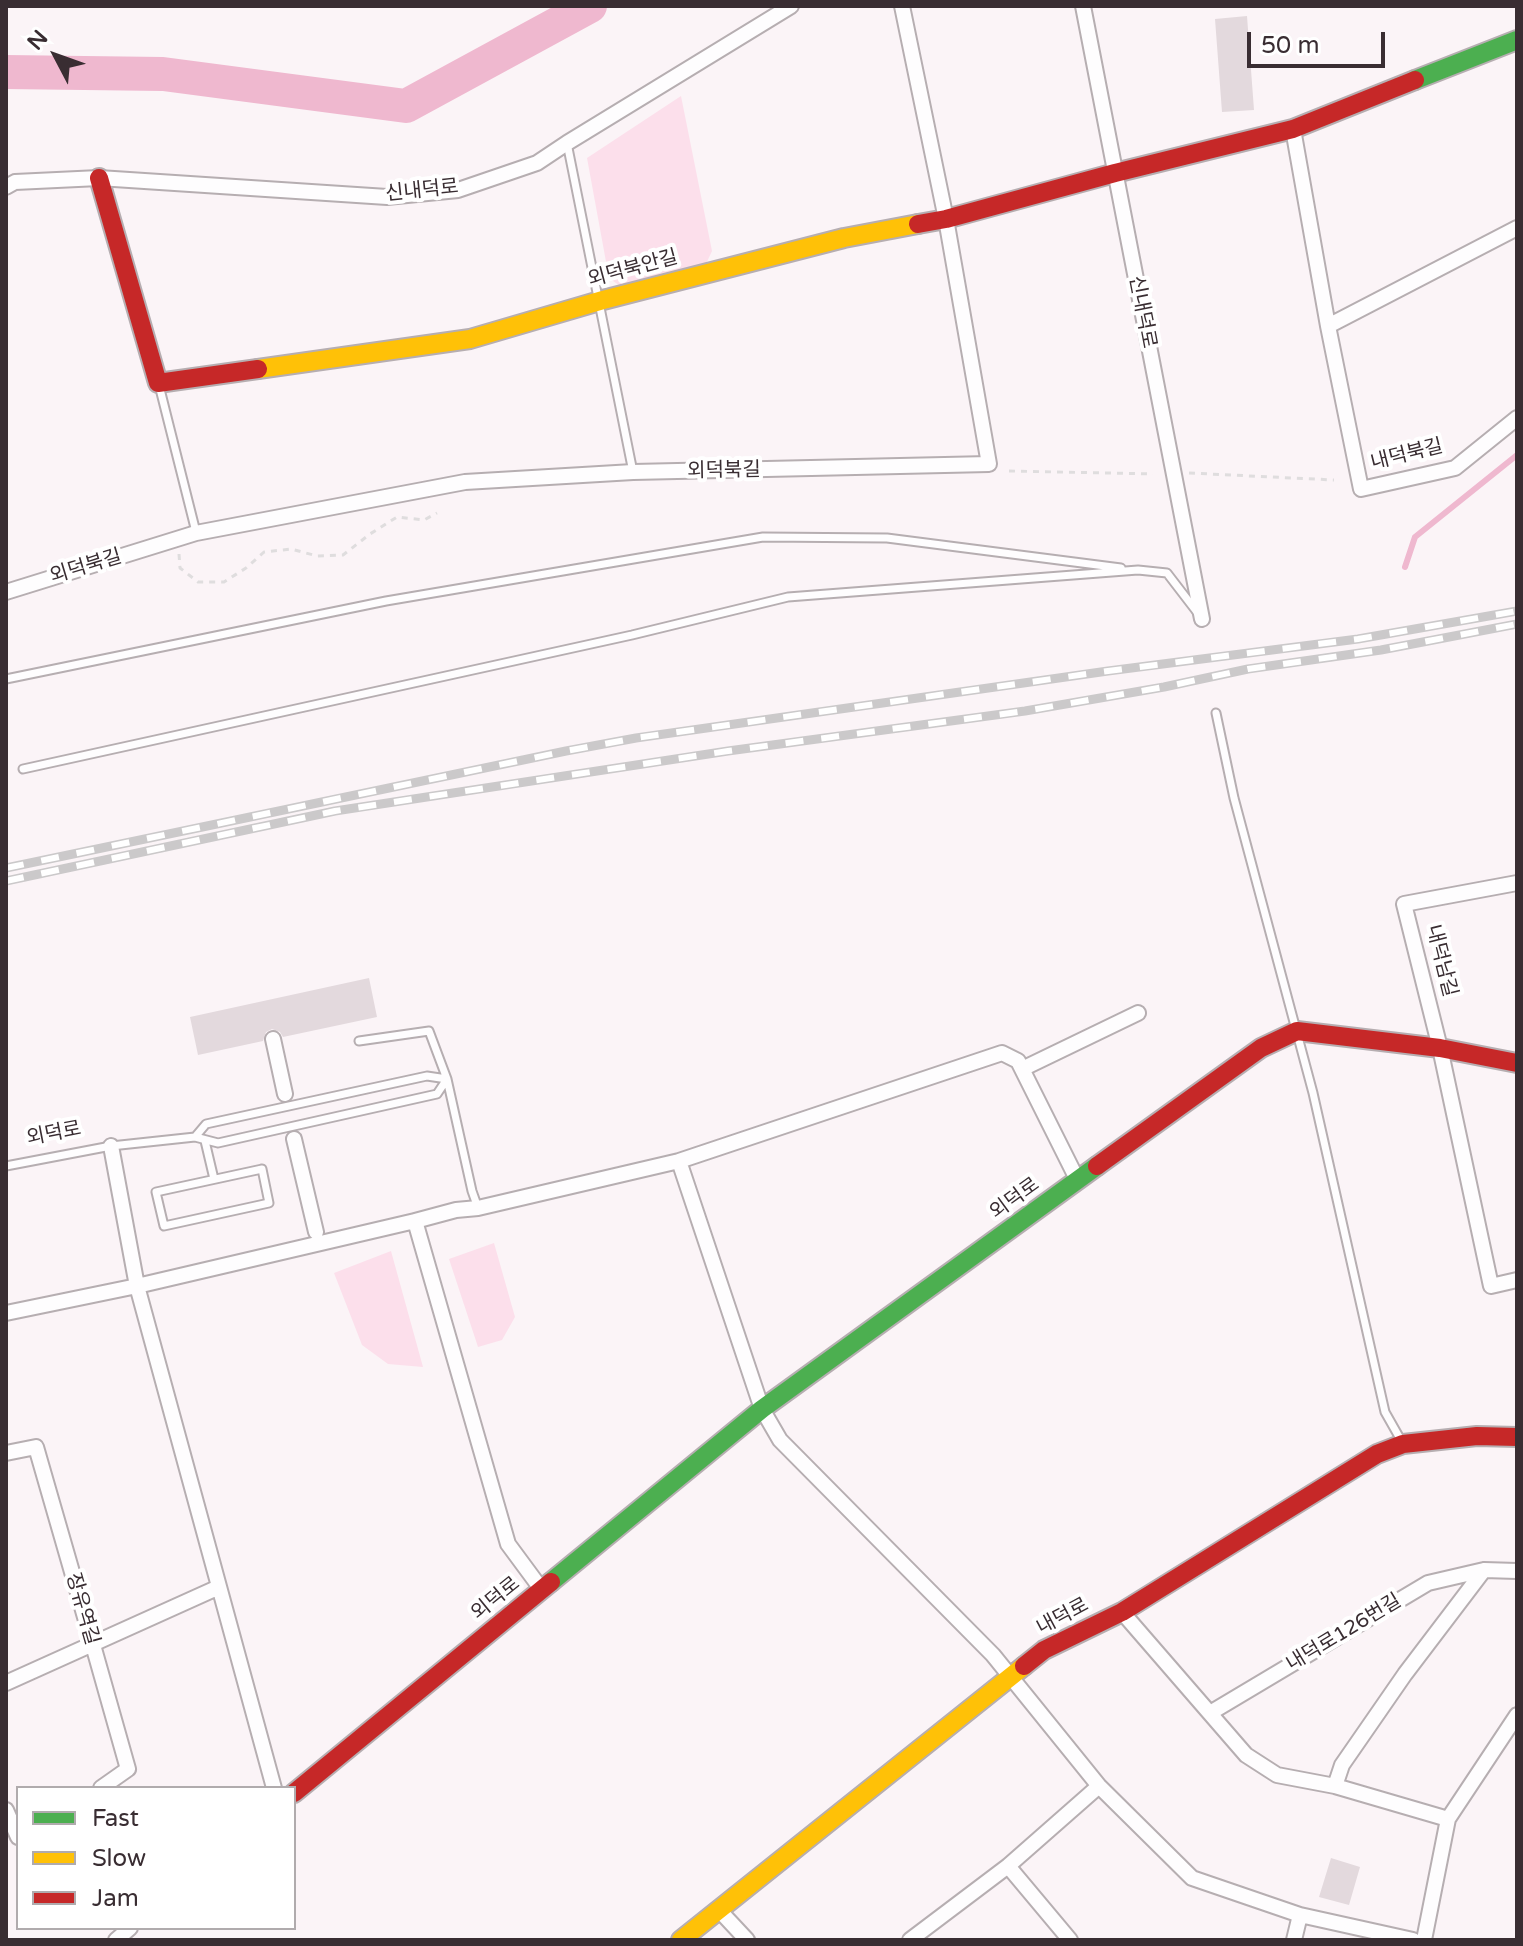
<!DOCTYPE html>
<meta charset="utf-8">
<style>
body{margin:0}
#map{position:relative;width:1523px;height:1946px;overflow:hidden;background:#fbf4f7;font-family:"Varela Round",sans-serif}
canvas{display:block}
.frame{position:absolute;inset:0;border:8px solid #392d32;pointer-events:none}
.legend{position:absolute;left:16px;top:1786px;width:280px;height:144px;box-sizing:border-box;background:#fff;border:2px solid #b0abad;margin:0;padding:10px 14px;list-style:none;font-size:24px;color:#392d32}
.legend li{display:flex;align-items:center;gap:16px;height:40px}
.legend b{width:40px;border:2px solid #b0abad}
.north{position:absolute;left:16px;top:16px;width:80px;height:80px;-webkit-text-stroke:6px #fff;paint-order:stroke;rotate:311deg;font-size:22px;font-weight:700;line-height:32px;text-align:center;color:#392d32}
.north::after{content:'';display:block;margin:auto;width:28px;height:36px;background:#392d32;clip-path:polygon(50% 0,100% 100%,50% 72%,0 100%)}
.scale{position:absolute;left:1247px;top:32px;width:138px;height:36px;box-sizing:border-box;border:4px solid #392d32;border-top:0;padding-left:10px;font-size:24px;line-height:28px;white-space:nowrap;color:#392d32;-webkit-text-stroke:6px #fff;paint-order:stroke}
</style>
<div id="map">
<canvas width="1523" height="1946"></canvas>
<div class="frame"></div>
<ul class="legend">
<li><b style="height:10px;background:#4caf50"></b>Fast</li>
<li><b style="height:10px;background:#ffc107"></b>Slow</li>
<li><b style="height:10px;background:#c62828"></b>Jam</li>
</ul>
<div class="north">N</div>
<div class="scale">50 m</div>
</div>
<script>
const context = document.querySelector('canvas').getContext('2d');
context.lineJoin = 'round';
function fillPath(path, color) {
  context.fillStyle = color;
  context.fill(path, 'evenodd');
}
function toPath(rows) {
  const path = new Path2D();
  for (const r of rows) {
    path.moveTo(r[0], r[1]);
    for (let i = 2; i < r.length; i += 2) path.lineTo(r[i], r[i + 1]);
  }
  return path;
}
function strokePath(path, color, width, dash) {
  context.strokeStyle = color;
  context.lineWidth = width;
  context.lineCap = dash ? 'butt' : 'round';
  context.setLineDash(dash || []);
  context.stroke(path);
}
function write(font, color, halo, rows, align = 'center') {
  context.font = font + ' "Varela Round","Noto Sans KR",sans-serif';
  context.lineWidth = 8;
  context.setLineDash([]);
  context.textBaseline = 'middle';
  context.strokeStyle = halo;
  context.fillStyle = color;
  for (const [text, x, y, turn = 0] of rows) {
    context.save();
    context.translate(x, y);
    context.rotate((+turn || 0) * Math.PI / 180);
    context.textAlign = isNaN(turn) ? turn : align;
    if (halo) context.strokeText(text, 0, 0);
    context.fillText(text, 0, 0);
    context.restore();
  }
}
const green = toPath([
 [681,96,712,251,705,266,620,286,609,278,587,158],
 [494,1243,515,1317,502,1340,478,1347,449,1259],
 [391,1251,423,1367,388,1364,362,1345,334,1273]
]);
const stream = toPath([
 [1405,567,1415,537,1517,455]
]);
const river = toPath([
 [6,72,163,74,406,106,590,6]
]);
const building = toPath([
 [1247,16,1254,110,1222,112,1215,19],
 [369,978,377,1017,283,1037,280,1032,272,1029,266,1032,263,1041,198,1055,190,1017],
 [1331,1858,1360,1867,1349,1905,1319,1897]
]);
const path = toPath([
 [1009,471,1153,474],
 [1189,473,1334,480],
 [179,554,180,568,198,582,224,582,246,568,264,552,291,549,317,556,343,555,370,534,397,517,424,520,437,513]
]);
const lane = toPath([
 [567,143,633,472],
 [159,385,196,532],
 [6,679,386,601,763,537,887,538,1121,568],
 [1216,713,1234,798,1313,1093,1385,1412,1402,1442],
 [23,769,632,635,788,597,1138,570,1167,573,1197,612],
 [195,1137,206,1124,427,1076,447,1079,472,1191,478,1208],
 [205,1141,214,1179],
 [6,1166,111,1146,195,1137,218,1143,437,1094,447,1079,429,1031,359,1041],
 [262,1169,269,1203,164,1226,156,1192,262,1169]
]);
const street = toPath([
 [1083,6,1202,619],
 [1293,129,1328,326],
 [6,187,15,182,99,178,387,197,458,190,537,163,567,143,791,6],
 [1517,228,1328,326,1361,489,1455,468,1517,418],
 [6,592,196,533,465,482,633,472,989,464,946,219,902,6],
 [1517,883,1404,904,1440,1048,1491,1286,1517,1280],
 [273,1039,285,1094],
 [1022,1069,1138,1013],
 [294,1139,316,1232],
 [111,1146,137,1286,274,1788],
 [679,1161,762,1409,780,1440,993,1655,1099,1786,1192,1878,1300,1915,1413,1940],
 [415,1221,508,1544,542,1590],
 [6,1313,137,1286,415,1221,456,1210,478,1208,679,1161,1002,1053,1018,1061,1078,1181],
 [6,1453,36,1447,93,1645,128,1769,101,1788],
 [1122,1612,1246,1755,1277,1775,1335,1786,1448,1819],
 [6,1683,219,1587],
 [1210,1713,1428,1583,1484,1570,1517,1571],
 [1335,1786,1342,1765,1405,1674,1484,1570],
 [6,1810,18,1837],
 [1008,1866,1070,1940],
 [719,1910,747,1940],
 [116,1940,130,1928],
 [910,1940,1008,1866,1099,1786],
 [1294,1940,1300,1915],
 [1424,1940,1448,1819,1517,1715]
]);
const fast = toPath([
 [1415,80,1517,40],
 [551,1582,762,1409,1097,1166]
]);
const slow = toPath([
 [258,369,470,339,603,300,844,238,918,224],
 [681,1940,1024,1666]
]);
const jam = toPath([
 [99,178,158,383,258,369],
 [918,224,946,219,1115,173,1293,129,1415,80],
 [1097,1166,1261,1048,1297,1031,1440,1048,1517,1063],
 [1024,1666,1044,1650,1122,1612,1377,1454,1403,1444,1477,1436,1517,1437],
 [294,1793,551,1582]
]);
const rail = toPath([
 [6,868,566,751,636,738,1108,671,1358,639,1517,611],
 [6,881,335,811,728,751,1025,711,1164,687,1248,669,1381,650,1517,624]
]);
const streetNames = [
 ["신내덕로",422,191,-6],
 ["외덕북안길",633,269,-15],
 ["신내덕로",1142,312,79],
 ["내덕북길",1407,455,-14],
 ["외덕북길",724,471,-1],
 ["외덕북길",86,567,-17],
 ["내덕남길",1441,961,76],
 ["외덕로",54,1134,-11],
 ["외덕로",1015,1199,-36],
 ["외덕로",496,1599,-39],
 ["장유역길",82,1609,74],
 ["내덕로",1063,1617,-28],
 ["내덕로126번길",1344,1633,-31]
];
fillPath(green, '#fcdfeb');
strokePath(stream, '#efb8cf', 6);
strokePath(river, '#efb8cf', 34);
fillPath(building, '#e3d9dd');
strokePath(lane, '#b6aeb1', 11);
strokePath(street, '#b6aeb1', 18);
strokePath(fast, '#b6aeb1', 22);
strokePath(slow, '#b6aeb1', 22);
strokePath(jam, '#b6aeb1', 22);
strokePath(path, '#dfddde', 3, [6, 6]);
strokePath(lane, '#fefdfe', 7);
strokePath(street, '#fefdfe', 14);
strokePath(fast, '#4caf50', 18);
strokePath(slow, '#ffc107', 18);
strokePath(jam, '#c62828', 18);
strokePath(rail, '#cbc9ca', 9);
strokePath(rail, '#fff', 6, [18]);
write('20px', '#392d32', '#fff', streetNames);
</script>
